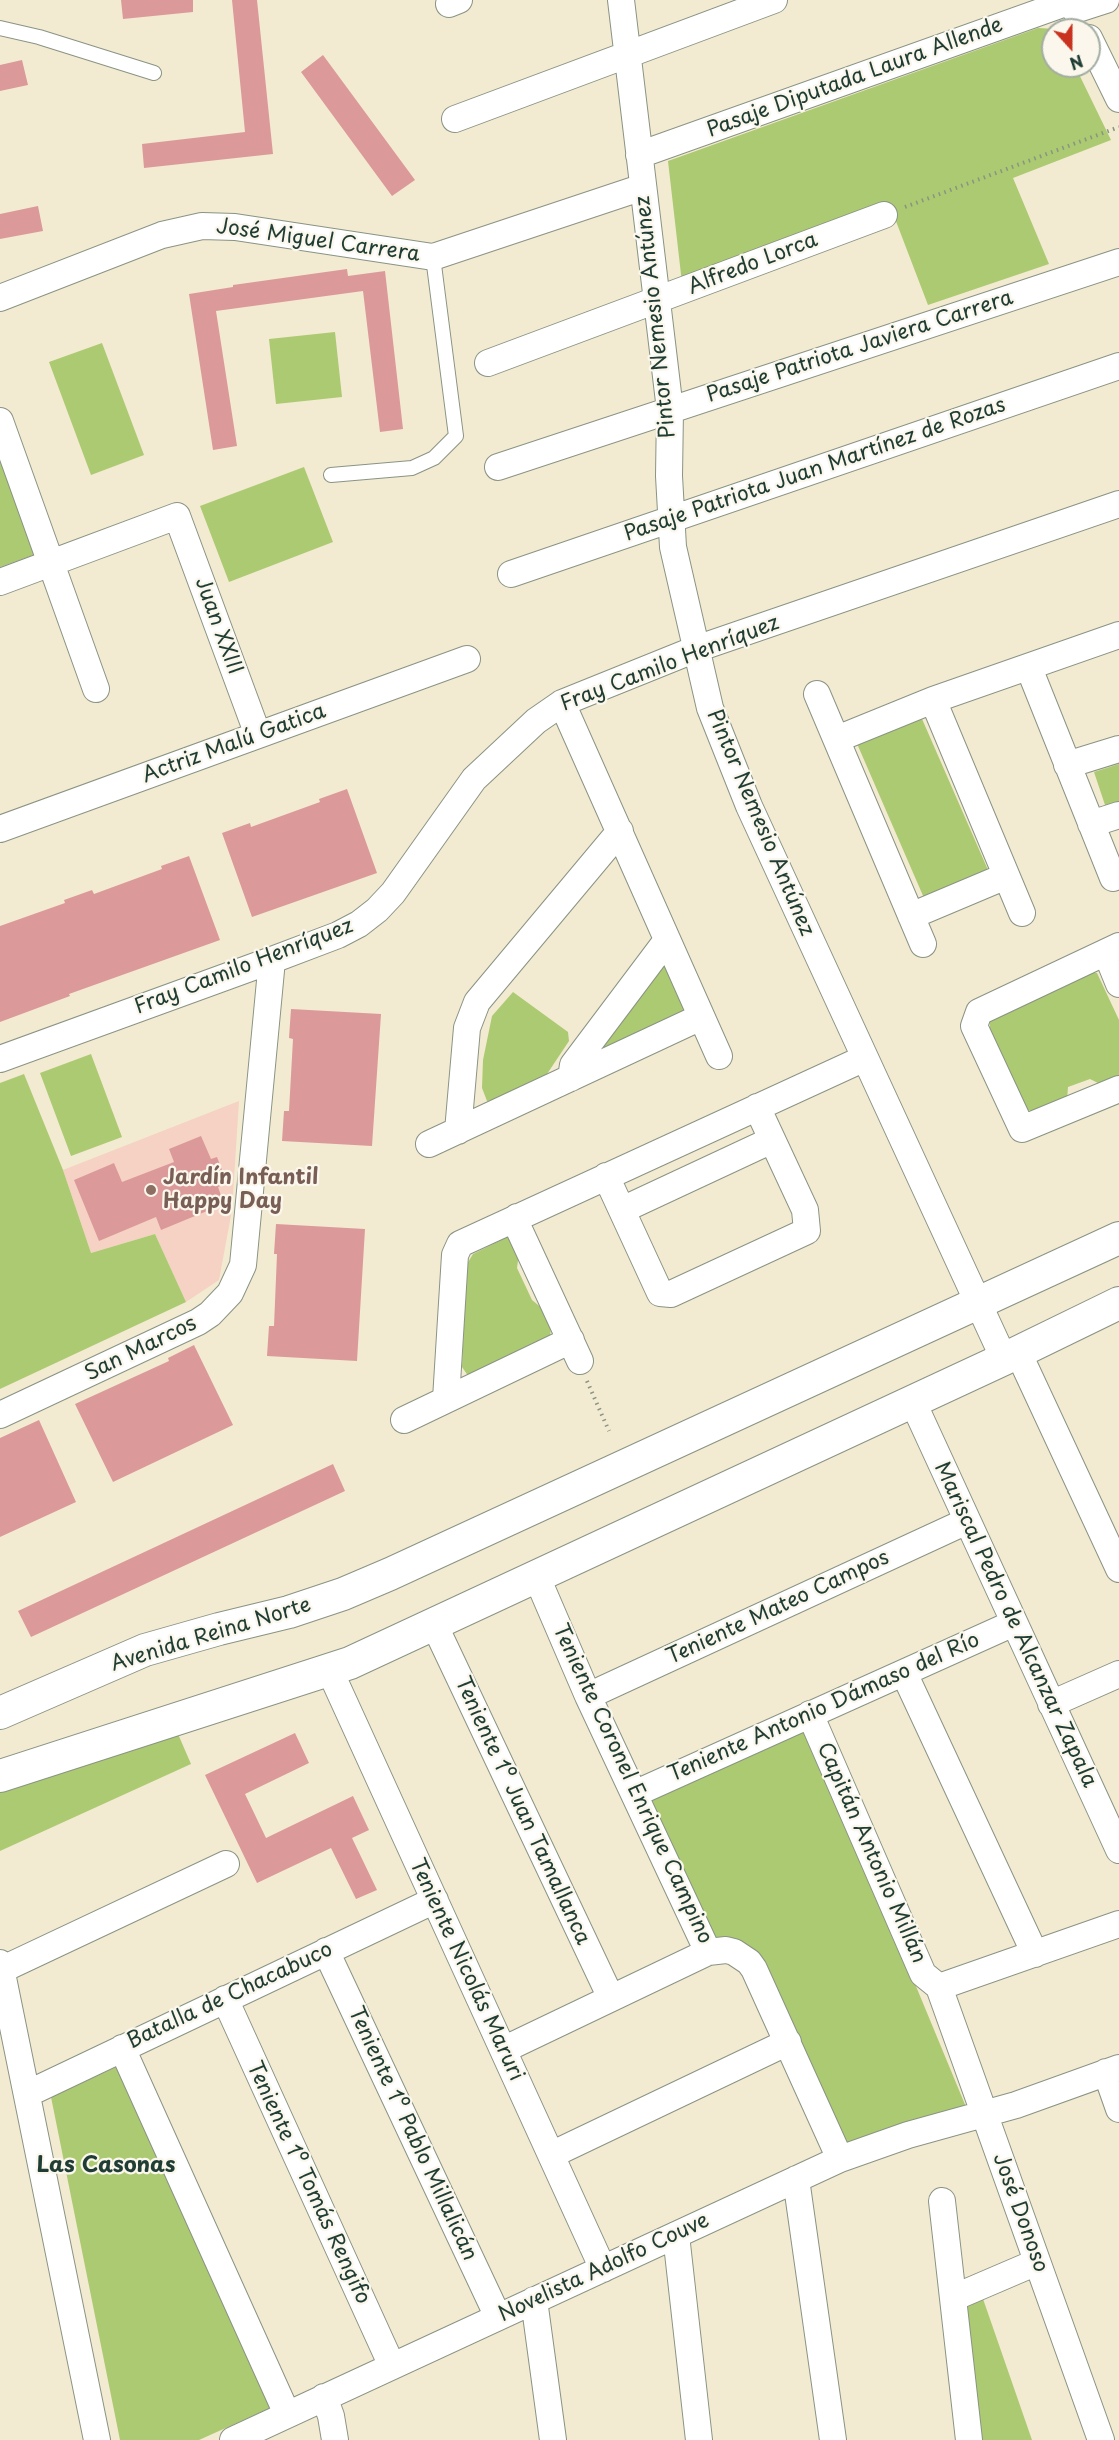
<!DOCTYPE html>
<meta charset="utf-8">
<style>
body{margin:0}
#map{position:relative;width:1119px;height:2440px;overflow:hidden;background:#f3ead2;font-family:"Playpen Sans",sans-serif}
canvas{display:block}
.north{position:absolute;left:1041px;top:18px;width:60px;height:60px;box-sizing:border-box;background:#fbf7ec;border:2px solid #a3ada2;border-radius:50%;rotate:159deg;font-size:16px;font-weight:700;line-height:24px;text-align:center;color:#1f3d34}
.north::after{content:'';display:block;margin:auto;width:21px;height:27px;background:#c8321e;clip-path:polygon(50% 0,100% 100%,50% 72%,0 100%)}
</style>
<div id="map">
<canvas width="1119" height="2440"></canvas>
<div class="north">N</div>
</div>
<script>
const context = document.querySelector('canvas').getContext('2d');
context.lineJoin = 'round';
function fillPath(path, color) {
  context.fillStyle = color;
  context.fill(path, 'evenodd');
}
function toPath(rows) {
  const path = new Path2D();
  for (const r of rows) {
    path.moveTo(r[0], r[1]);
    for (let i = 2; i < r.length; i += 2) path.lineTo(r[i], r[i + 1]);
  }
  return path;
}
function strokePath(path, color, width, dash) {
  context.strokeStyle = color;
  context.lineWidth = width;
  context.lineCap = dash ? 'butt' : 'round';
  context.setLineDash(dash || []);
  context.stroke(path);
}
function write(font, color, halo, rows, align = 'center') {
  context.font = font + ' "Playpen Sans",sans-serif';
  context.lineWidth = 4.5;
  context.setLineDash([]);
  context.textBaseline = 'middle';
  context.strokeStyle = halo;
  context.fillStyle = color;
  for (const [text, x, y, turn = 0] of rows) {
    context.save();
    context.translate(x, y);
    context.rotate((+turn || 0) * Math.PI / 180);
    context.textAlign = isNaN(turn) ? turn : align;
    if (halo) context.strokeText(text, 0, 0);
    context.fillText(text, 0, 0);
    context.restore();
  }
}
const built = toPath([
 [239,1101,232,1210,219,1280,186,1302,155,1234,91,1253,63,1170]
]);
const green = toPath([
 [1038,28,1057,29,1053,30,1053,66,1075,66,1111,140,1013,178,1049,264,928,305,889,203,682,283,668,161],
 [335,332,342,397,276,404,269,339],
 [102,343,144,455,91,475,49,362],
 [0,454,36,554,0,567],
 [304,467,333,542,229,582,200,506],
 [919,712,988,870,924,898,855,739],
 [1119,764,1119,810,1108,814,1094,772],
 [659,962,667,962,692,1014,592,1058],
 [1087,972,1097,973,1119,1020,1119,1078,1102,1085,1090,1079,1068,1087,1067,1100,1039,1113,1028,1110,990,1030,990,1018],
 [513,992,568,1032,569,1041,547,1074,499,1100,487,1101,482,1088,483,1060,492,1016],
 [91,1054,122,1137,71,1156,40,1073],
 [24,1074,63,1170,91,1253,155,1234,186,1302,0,1389,0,1083],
 [509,1236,519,1253,517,1268,532,1300,543,1309,551,1327,550,1338,469,1377,462,1367,467,1264,473,1254],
 [807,1723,966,2107,842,2155,757,1966,718,1947,638,1795],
 [178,1734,191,1764,0,1851,0,1791],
 [125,2063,270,2408,199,2440,120,2440,51,2097],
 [982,2296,1032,2440,976,2440,960,2302]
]);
const building = toPath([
 [121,0,193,0,193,12,123,19],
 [232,0,257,0,273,154,144,168,142,144,245,132],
 [323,55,415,180,392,196,301,72],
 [22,60,28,85,0,91,0,65],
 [38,206,43,231,0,239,0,214],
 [347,269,348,276,385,271,403,429,380,432,363,291,216,311,237,446,213,450,189,294,233,287,233,285],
 [347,789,377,873,252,917,222,833,250,823,251,827,320,802,319,799],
 [189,856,220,940,69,994,70,996,0,1022,0,926,65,903,64,900,92,890,94,894,162,869,161,866],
 [291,1009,381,1014,372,1146,282,1141,284,1111,289,1111,293,1039,289,1038],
 [201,1136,211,1159,217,1157,227,1183,218,1187,224,1204,161,1230,156,1217,99,1241,74,1180,114,1163,122,1182,174,1162,169,1149],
 [276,1224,365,1229,357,1361,267,1356,269,1326,274,1326,277,1254,274,1254],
 [194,1345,233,1425,113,1482,75,1404,169,1361,168,1358],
 [39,1420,76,1502,0,1537,0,1438],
 [333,1464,345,1491,31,1637,18,1611],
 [295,1733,309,1763,245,1794,266,1838,353,1796,369,1830,352,1838,377,1890,356,1899,331,1848,257,1883,205,1775]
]);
const path = toPath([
 [905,207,1119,127],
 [587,1381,609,1431]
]);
const service = toPath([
 [0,28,39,37,154,73],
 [331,475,412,468,434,458,456,436,433,257]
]);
const minor = toPath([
 [621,0,670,410,669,476,673,547,710,708,749,806,1004,1359],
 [449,4,459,0],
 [1075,10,1106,0],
 [1089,38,1119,99],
 [455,119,774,0],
 [639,155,1071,1],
 [0,298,162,235,202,226,235,227,433,257,643,187],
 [488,363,884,215],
 [0,421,96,689],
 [498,467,1119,262],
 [511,574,1119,366],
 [0,582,177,516,258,735],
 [1029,668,1113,878],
 [817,694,923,944],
 [933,700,1022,913],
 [562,703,719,1056],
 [837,739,933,700,1119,635],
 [1067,765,1119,749],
 [1091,824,1119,815],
 [0,829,467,659],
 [911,916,1006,876],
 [1119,946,979,1012,974,1026,1022,1129,1119,1089],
 [1106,952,1119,984],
 [0,1059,272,960,338,935,359,924,377,910,393,893,474,779,536,721,562,703,696,649,1119,504],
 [571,1078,573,1065,667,940],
 [458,1131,467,1028,477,1002,620,831],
 [429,1144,701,1017],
 [606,1176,660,1293,671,1294,807,1231,805,1210,757,1107],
 [622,1210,772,1140],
 [517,1217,517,1225,580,1361],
 [1018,1352,1119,1569],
 [446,1399,455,1255,460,1244,865,1058],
 [912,1400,1119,1850],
 [0,1415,198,1322,210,1314,230,1293,243,1265,272,960],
 [404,1420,571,1340],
 [536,1575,588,1696,708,1952],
 [434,1624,611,1998],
 [330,1671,603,2269],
 [904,1673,1035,1954],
 [588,1696,967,1521],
 [1051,1704,1119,1674],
 [810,1714,923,1974,939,1987],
 [634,1794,1014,1623],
 [326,1951,498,2317],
 [0,1963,97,2440],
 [1,1970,226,1864],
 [939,1987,1101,2440],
 [939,1987,1119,1924],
 [225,1999,392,2366],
 [122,2048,287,2414],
 [503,2050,708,1952,726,1950,734,1952,749,1962,754,1969,840,2159],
 [1106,2072,1119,2109],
 [27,2094,435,1900],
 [551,2155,788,2042],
 [796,2179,833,2440],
 [942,2201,969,2440],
 [676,2235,699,2440],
 [953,2298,1037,2262],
 [534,2300,553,2440],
 [324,2397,331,2416,335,2440],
 [233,2440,840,2159,908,2135,1016,2105,1119,2068]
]);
const tertiary = toPath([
 [0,1713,145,1650,219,1629,289,1612,343,1594,390,1574,1119,1238],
 [0,1776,350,1663,1004,1359,1119,1303]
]);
const markers = [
 [151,1190,6,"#8d6e63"]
];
const streetNames = [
 ["Pasaje Diputada Laura Allende",855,78,-20],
 ["José Miguel Carrera",318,241,8],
 ["Alfredo Lorca",753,264,-21],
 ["Pintor Nemesio Antúnez",656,317,-96],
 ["Pasaje Patriota Javiera Carrera",860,347,-18],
 ["Pasaje Patriota Juan Martínez de Rozas",815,470,-19],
 ["Juan XXIII",218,626,70],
 ["Fray Camilo Henríquez",670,664,-21],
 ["Actriz Malú Gatica",234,744,-20],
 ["Pintor Nemesio Antúnez",760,823,67],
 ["Fray Camilo Henríquez",244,967,-21],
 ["San Marcos",141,1349,-26],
 ["Teniente Mateo Campos",778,1608,-25],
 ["Mariscal Pedro de Alcanzar Zapala",1015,1625,65],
 ["Avenida Reina Norte",211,1635,-17],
 ["Teniente Antonio Dámaso del Río",824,1708,-24],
 ["Teniente Coronel Enrique Campino",632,1784,65],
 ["Teniente 1º Juan Tamallanca",522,1811,65],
 ["Capitán Antonio Millán",871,1853,66],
 ["Teniente Nicolás Maruri",466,1970,65],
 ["Batalla de Chacabuco",230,1996,-25],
 ["Teniente 1º Pablo Millalicán",412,2134,65],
 ["Teniente 1º Tomás Rengifo",308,2183,65],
 ["José Donoso",1020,2213,70],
 ["Novelista Adolfo Couve",604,2268,-25]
];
const educationNames = [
 ["Jardín Infantil",163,1178],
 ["Happy Day",163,1202]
];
const neighbourhoodNames = [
 ["Las Casonas",106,2166]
];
fillPath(built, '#f5d2c3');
fillPath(green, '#acca71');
fillPath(building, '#db9a99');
strokePath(service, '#899483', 16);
strokePath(minor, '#899483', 28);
strokePath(tertiary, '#899483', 34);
strokePath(path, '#899483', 4, [1.5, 4.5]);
strokePath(service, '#fff', 14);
strokePath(minor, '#fff', 26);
strokePath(tertiary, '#fff', 32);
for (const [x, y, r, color] of markers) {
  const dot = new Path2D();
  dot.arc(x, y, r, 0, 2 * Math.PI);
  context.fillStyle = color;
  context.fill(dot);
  strokePath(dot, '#fbf7ec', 2);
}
write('21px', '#1f3d34', '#fbf7ec', streetNames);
write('bold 21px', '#785e54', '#fbf7ec', educationNames, 'left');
write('bold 22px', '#1f3d34', '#fbf7ec', neighbourhoodNames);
</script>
